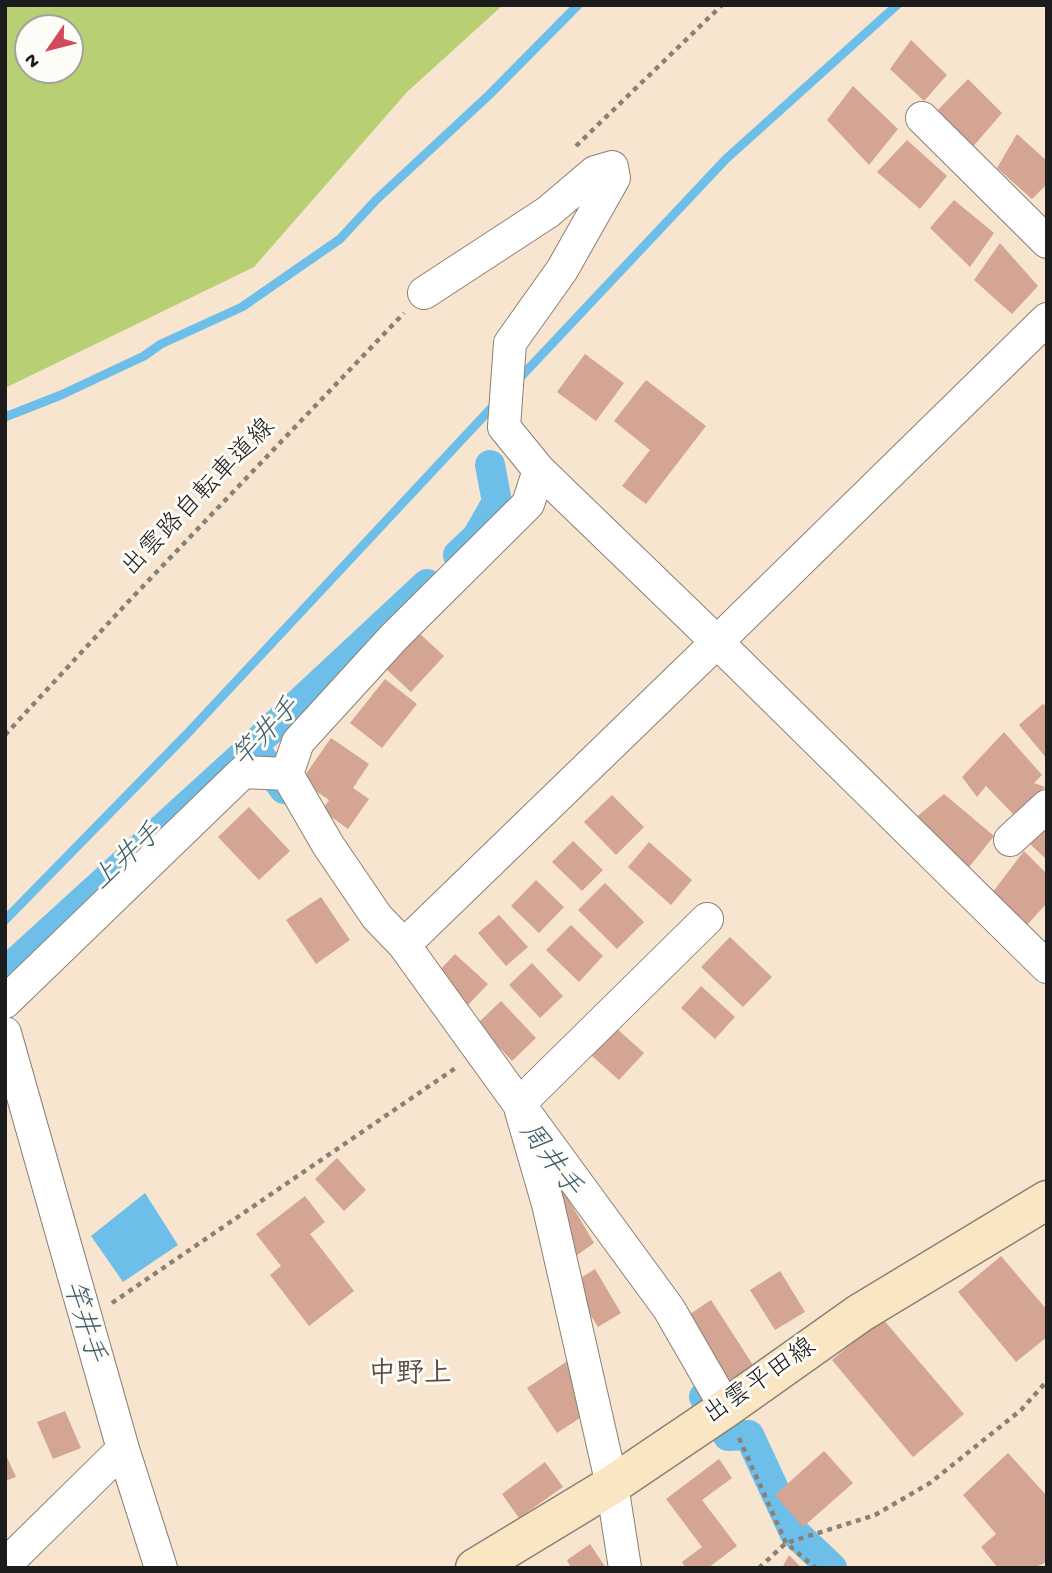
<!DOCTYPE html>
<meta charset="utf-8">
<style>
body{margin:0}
#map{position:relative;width:1052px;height:1573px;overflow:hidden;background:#f7e5cf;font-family:"Gochi Hand",sans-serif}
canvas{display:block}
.frame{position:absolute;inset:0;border:7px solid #1c1c1c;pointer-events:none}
.north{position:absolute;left:14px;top:14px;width:70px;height:70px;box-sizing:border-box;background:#fdfcf7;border:2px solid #a3a29f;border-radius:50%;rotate:235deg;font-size:19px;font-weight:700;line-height:28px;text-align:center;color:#1c1c1c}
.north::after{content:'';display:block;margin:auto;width:24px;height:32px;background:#d1495b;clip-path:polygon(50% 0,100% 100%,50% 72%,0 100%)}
</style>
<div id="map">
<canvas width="1052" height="1573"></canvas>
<div class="frame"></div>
<div class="north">N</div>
</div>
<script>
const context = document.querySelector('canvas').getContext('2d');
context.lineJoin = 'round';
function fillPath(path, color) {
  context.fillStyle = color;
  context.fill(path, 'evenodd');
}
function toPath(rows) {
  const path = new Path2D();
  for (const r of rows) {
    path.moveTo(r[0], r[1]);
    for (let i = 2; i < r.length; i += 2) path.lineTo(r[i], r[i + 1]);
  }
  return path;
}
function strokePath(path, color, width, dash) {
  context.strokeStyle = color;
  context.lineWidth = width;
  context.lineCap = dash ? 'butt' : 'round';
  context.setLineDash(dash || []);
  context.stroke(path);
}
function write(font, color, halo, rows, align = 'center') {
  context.font = font + ' "Gochi Hand","Klee One",sans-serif';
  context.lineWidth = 6;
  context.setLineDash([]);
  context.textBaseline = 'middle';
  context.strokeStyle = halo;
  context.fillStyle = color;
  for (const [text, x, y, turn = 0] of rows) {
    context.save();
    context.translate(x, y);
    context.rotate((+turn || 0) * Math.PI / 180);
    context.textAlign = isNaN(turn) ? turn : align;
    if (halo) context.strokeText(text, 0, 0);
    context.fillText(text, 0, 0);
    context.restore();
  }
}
const green = toPath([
 [5,5,503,5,407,92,254,267,5,388],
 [28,28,70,28,70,70,28,70]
]);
const water = toPath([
 [145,1193,178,1245,123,1282,91,1236]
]);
const stream = toPath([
 [515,383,726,159,897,5],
 [5,417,61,395,144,356,161,344,242,307,340,239,376,200,489,95,578,5],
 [5,920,186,735,496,403]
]);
const canal = toPath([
 [458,555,477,537,497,502,490,465],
 [243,762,254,751,253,746,427,584],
 [5,972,253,746,284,789],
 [704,1397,728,1436,749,1435,794,1532,832,1568]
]);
const building = toPath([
 [911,40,947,75,924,101,890,69],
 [968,79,1002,113,971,149,937,111],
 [853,86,898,129,869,165,827,120],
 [1017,134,1047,161,1047,184,1032,199,997,168],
 [907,140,947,176,920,209,877,172],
 [954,200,994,233,970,267,930,228],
 [1000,243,1038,286,1012,314,974,280],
 [585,354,624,383,596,421,557,392],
 [646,380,706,426,646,504,622,486,650,450,614,421],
 [419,633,444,656,411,692,385,668],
 [385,679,417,704,382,748,350,723],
 [1043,704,1047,707,1047,759,1019,725],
 [1004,732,1042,775,1034,783,1045,787,1013,814,986,786,977,797,962,777],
 [331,738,369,764,353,788,369,799,348,829,322,810,329,800,301,781],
 [944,794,994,836,966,871,914,819],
 [612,795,644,827,616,855,584,822],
 [249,807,290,851,259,880,218,837],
 [1047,824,1047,860,1029,843],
 [573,841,603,870,582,891,552,862],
 [649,842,692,880,671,905,628,867],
 [1024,851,1047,874,1047,903,1026,926,992,893],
 [536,880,564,907,539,933,511,906],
 [605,883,644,922,617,949,578,910],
 [321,897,350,940,316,964,286,920],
 [499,915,528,947,506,966,478,933],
 [571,925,603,956,579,982,546,950],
 [730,937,772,977,743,1007,701,967],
 [455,954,488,984,466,1007,434,976],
 [532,963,563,996,540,1018,509,985],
 [701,986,735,1017,715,1039,681,1008],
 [501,1001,536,1038,512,1061,477,1024],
 [616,1028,644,1053,619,1080,591,1055],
 [337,1158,366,1190,344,1211,315,1179],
 [563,1190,594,1243,573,1258,554,1195],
 [305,1196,325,1222,310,1234,354,1291,309,1326,270,1275,281,1266,256,1234],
 [1001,1256,1047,1310,1047,1337,1016,1362,958,1292],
 [595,1269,621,1313,598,1327,571,1284],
 [780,1271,805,1312,775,1330,750,1290],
 [711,1300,753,1365,725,1383,684,1318],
 [882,1318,964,1414,913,1457,832,1360],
 [569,1360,583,1416,557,1433,527,1388],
 [65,1411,81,1448,53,1459,37,1422],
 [824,1451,853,1483,803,1527,775,1495],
 [5,1453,16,1477,5,1481],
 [1008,1453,1047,1496,1047,1562,1033,1568,998,1568,981,1547,996,1534,963,1495],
 [719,1459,732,1478,702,1500,737,1546,708,1568,686,1568,682,1562,702,1547,666,1499],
 [545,1462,563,1487,519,1518,502,1494],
 [590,1544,606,1568,571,1568,567,1560],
 [789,1555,802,1568,785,1568,783,1566]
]);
const path = toPath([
 [576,146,722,5],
 [5,735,127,603,404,313],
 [112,1303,457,1067],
 [739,1438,786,1543,816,1568],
 [759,1568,786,1543,875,1515,930,1483,1021,1410,1047,1381]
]);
const minor = toPath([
 [922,118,1047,242],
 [424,293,548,212,595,172,612,167,614,178,562,270,510,343,504,427,539,470,717,642,1047,967],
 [539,470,528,504,394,637,298,742,287,774,328,845,377,917,404,945,519,1104,548,1204,612,1485,625,1568],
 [1010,840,1047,806],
 [707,919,519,1104,669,1309,726,1408],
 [404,945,717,642,1047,319],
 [5,1002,243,772,287,774],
 [5,1033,123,1449,161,1568],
 [5,1565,123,1449]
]);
const secondary = toPath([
 [475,1568,612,1485,726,1408,860,1313,1047,1200]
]);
const streetNames = [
 ["出雲路自転車道線",200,499,-46],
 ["出雲平田線",761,1383,-35]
];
const waterNames = [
 ["竿井手",268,735,-46],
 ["上井手",129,859,-42],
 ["周井手",548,1161,54],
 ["竿井手",81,1322,73]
];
const neighbourhoodNames = [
 ["中野上",410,1377]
];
fillPath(green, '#b9cf73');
fillPath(water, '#6dbfe9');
strokePath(stream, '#6dbfe9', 9);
strokePath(canal, '#6dbfe9', 30);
fillPath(building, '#d5a594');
strokePath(minor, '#8a8076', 34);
strokePath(secondary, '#8a8076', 41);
strokePath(path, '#8a8076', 4.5, [5, 5]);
strokePath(minor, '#fff', 32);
strokePath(secondary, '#fbe6c4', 38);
write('26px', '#1c1c1c', '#fdfcf7', streetNames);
write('italic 28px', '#3c5d6e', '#fdfcf7', waterNames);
write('bold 28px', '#5d4c46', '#fdfcf7', neighbourhoodNames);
</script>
